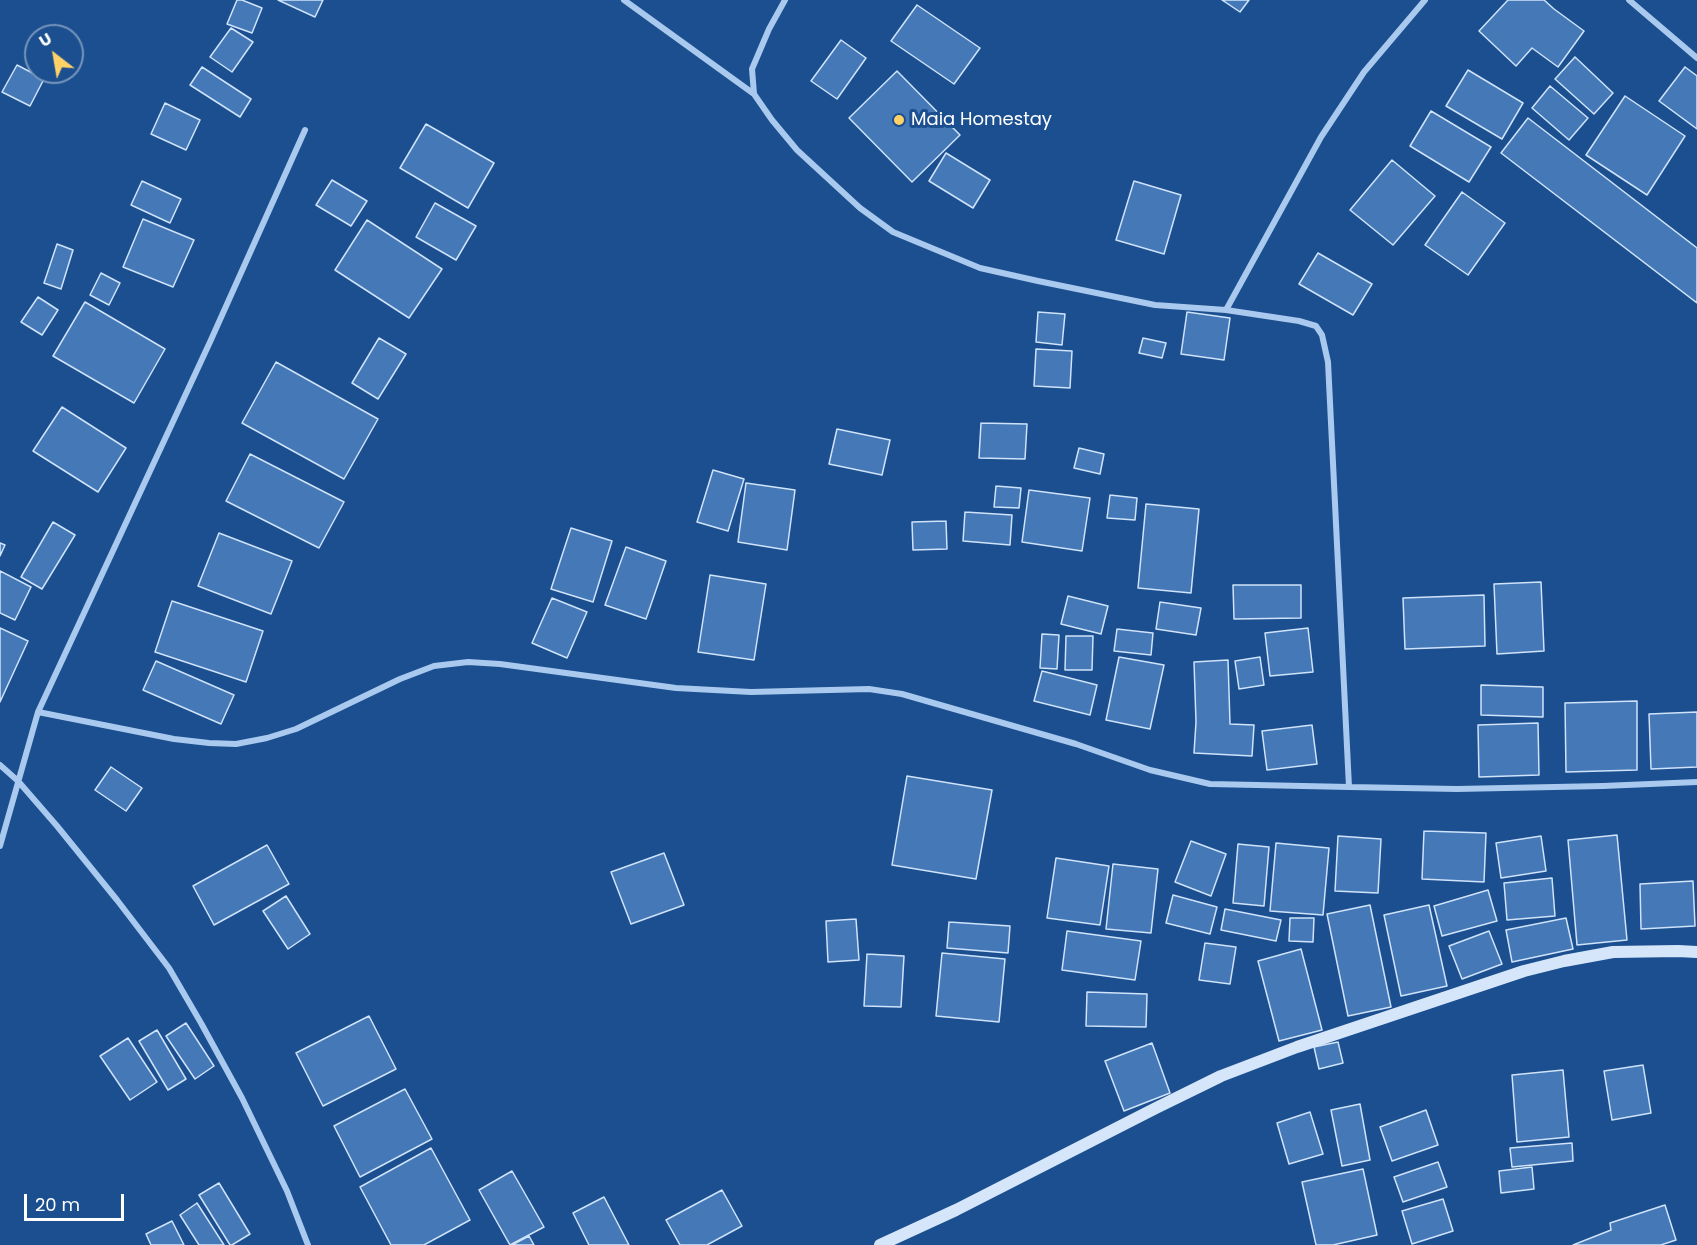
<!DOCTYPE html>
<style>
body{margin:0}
#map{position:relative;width:1697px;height:1245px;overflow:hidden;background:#1b4f8f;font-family:Poppins,sans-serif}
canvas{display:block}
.north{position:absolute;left:24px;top:24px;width:60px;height:60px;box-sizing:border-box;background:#1b4f8f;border:2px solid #7695bc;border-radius:50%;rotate:329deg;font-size:16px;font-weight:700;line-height:24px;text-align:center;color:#fff}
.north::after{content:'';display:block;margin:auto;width:21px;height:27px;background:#ffd166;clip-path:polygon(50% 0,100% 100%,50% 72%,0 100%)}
.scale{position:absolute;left:24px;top:1194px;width:100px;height:27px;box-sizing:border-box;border:3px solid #fff;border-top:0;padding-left:8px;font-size:18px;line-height:21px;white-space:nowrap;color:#fff;-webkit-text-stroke:4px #1b4f8f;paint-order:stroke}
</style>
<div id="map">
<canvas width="1697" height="1245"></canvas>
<div class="north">U</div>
<div class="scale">20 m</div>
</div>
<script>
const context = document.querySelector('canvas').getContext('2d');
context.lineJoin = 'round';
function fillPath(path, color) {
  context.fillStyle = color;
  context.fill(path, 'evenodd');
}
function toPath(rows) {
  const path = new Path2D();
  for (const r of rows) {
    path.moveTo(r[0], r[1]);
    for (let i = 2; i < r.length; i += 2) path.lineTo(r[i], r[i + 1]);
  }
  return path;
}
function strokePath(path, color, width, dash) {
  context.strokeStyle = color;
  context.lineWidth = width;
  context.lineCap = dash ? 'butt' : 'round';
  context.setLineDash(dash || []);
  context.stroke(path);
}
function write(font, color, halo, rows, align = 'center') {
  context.font = font + ' Poppins,sans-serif';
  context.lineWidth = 6;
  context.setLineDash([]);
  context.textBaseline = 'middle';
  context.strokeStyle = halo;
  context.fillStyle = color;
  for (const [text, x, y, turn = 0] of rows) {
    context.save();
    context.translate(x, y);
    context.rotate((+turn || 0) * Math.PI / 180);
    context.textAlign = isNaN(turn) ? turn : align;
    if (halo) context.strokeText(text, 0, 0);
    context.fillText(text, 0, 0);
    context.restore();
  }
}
const building = toPath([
 [237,0,242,0,262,8,252,33,227,24,237,0],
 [278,0,323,0,315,17,278,0],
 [1222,0,1249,0,1240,12,1222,0],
 [1508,0,1544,0,1554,9,1584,31,1558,67,1532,48,1516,66,1479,31,1508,0],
 [917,5,980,48,954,84,891,41,917,5],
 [231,28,253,42,232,72,210,57,231,28],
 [841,40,866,58,837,99,811,81,841,40],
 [1575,57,1613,93,1594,114,1555,79,1575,57],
 [17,65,44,79,30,106,2,92,17,65],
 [202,67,251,99,240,117,190,85,202,67],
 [1685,67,1697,76,1697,129,1659,101,1685,67],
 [1468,70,1523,103,1502,139,1446,106,1468,70],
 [897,71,960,135,912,182,849,118,897,71],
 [1550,86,1588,118,1569,140,1532,108,1550,86],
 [1625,96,1685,136,1647,195,1586,155,1625,96],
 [165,103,200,120,186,150,151,134,165,103],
 [1431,111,1491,147,1469,182,1410,146,1431,111],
 [1528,118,1697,248,1697,303,1501,153,1528,118],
 [426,124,494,163,468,208,400,168,426,124],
 [946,153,990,180,973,208,929,181,946,153],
 [1392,160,1435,196,1393,245,1350,210,1392,160],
 [332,180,367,201,351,226,316,205,332,180],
 [142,181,181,199,170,223,131,205,142,181],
 [1134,181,1181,195,1164,254,1116,240,1134,181],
 [1462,192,1505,223,1468,275,1425,245,1462,192],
 [435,203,476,226,456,260,416,237,435,203],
 [143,219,194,240,173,287,123,267,143,219],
 [367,220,442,269,409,318,335,270,367,220],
 [57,244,73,250,61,289,44,283,57,244],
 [1318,253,1372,284,1353,315,1299,284,1318,253],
 [101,273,120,283,109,305,90,295,101,273],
 [38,297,58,310,42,335,21,322,38,297],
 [85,302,165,349,134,403,53,356,85,302],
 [1038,312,1065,314,1062,345,1036,342,1038,312],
 [1187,312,1230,318,1224,360,1181,354,1187,312],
 [379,338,406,354,378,399,352,383,379,338],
 [1143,338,1166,343,1162,358,1139,353,1143,338],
 [1036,349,1072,351,1070,388,1034,386,1036,349],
 [276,362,378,419,344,479,242,423,276,362],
 [62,407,126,448,98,492,33,451,62,407],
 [981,423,1027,424,1025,459,979,458,981,423],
 [837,429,890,440,882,475,829,464,837,429],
 [1079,448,1104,454,1100,474,1074,468,1079,448],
 [250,454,344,502,319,548,226,501,250,454],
 [713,470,744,479,728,531,697,522,713,470],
 [746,483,795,490,787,550,738,542,746,483],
 [996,486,1021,488,1019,508,994,507,996,486],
 [1029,490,1090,498,1082,551,1022,542,1029,490],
 [1110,495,1137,498,1135,520,1107,518,1110,495],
 [1146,504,1199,509,1191,593,1138,588,1146,504],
 [965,512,1012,515,1010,545,963,541,965,512],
 [946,521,947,549,913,550,912,522,946,521],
 [53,522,75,535,42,589,21,577,53,522],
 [571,528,612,541,593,602,551,589,571,528],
 [219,533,292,561,271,614,198,586,219,533],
 [0,543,5,545,0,556,0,543],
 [626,547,666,561,646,619,605,605,626,547],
 [0,571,31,587,15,620,0,613,0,571],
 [710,575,766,584,754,660,698,652,710,575],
 [1541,582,1544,651,1497,654,1494,584,1541,582],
 [1233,585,1301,585,1301,618,1234,619,1233,585],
 [1484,595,1485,646,1405,649,1403,598,1484,595],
 [1068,596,1108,606,1101,634,1061,624,1068,596],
 [552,598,587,612,567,658,532,643,552,598],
 [172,601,263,631,246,682,155,652,172,601],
 [1160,602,1201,608,1196,635,1156,629,1160,602],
 [0,628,28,641,0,702,0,628],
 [1308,628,1313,672,1270,676,1265,633,1308,628],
 [1117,629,1153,633,1151,655,1114,651,1117,629],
 [1042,634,1059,635,1057,669,1040,668,1042,634],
 [1066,636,1093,636,1092,670,1065,670,1066,636],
 [1119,657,1164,665,1150,729,1106,720,1119,657],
 [1260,657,1264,685,1239,689,1235,661,1260,657],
 [1228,660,1230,724,1254,725,1252,756,1194,753,1196,722,1194,662,1228,660],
 [156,661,234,695,221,724,143,690,156,661],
 [1042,671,1097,685,1090,715,1034,701,1042,671],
 [1481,685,1543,687,1543,717,1481,715,1481,685],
 [1637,701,1637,770,1566,772,1565,703,1637,701],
 [1697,712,1697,767,1651,769,1649,714,1697,712],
 [1538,723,1539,775,1479,777,1478,725,1538,723],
 [1312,725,1317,764,1267,770,1262,731,1312,725],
 [111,767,142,788,126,811,95,790,111,767],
 [907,776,992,790,976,879,892,865,907,776],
 [1424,831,1486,833,1484,882,1422,879,1424,831],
 [1617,835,1627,940,1577,945,1568,840,1617,835],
 [1338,836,1381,839,1378,893,1335,891,1338,836],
 [1541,836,1546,871,1501,878,1496,843,1541,836],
 [1191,841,1226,854,1211,896,1175,882,1191,841],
 [1276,843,1329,848,1323,915,1270,911,1276,843],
 [1238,844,1269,847,1264,906,1233,903,1238,844],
 [267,845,289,884,214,925,193,886,267,845],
 [664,853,684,905,631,924,611,872,664,853],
 [1056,858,1109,866,1100,925,1047,918,1056,858],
 [1113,864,1158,869,1151,933,1106,929,1113,864],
 [1552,878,1555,916,1507,920,1504,883,1552,878],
 [1693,881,1695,926,1641,929,1640,884,1693,881],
 [1488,890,1497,921,1442,936,1434,906,1488,890],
 [1173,895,1217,907,1210,934,1166,923,1173,895],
 [286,896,310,934,288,949,263,911,286,896],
 [1370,905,1391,1007,1348,1016,1327,914,1370,905],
 [1429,905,1447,986,1401,996,1384,915,1429,905],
 [1225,909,1281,920,1276,941,1221,930,1225,909],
 [1290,918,1314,918,1313,942,1289,941,1290,918],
 [1566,918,1573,949,1512,962,1506,930,1566,918],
 [856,919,859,960,828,962,826,921,856,919],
 [949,922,1010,926,1008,953,947,948,949,922],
 [1067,931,1141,941,1135,980,1062,970,1067,931],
 [1489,931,1502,964,1462,979,1449,946,1489,931],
 [1205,943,1236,947,1230,984,1199,980,1205,943],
 [1301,949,1322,1030,1279,1041,1258,961,1301,949],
 [942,953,1005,959,999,1022,936,1016,942,953],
 [867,954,904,956,901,1007,864,1006,867,954],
 [1087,992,1147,994,1146,1027,1086,1026,1087,992],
 [369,1016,396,1069,323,1106,296,1053,369,1016],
 [186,1023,214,1066,195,1079,166,1036,186,1023],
 [157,1030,186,1079,168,1090,139,1041,157,1030],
 [128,1038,157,1082,130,1100,100,1056,128,1038],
 [1338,1042,1343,1063,1319,1069,1314,1047,1338,1042],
 [1152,1043,1170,1093,1124,1111,1105,1061,1152,1043],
 [1643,1065,1651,1113,1612,1120,1604,1071,1643,1065],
 [1563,1070,1569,1137,1517,1142,1512,1075,1563,1070],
 [405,1089,432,1139,360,1177,334,1126,405,1089],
 [1360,1104,1370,1160,1342,1166,1331,1110,1360,1104],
 [1426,1110,1438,1145,1392,1161,1380,1127,1426,1110],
 [1310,1112,1323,1154,1289,1164,1277,1123,1310,1112],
 [1572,1143,1573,1161,1512,1167,1510,1148,1572,1143],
 [431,1148,470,1220,424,1245,391,1245,360,1187,431,1148],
 [1438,1162,1447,1187,1403,1202,1394,1177,1438,1162],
 [1532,1167,1534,1189,1501,1193,1499,1171,1532,1167],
 [1363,1169,1377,1235,1333,1245,1316,1245,1302,1182,1363,1169],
 [512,1171,544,1227,510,1245,479,1190,512,1171],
 [219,1183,250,1234,232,1245,230,1245,199,1195,219,1183],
 [722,1190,742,1226,707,1245,680,1245,666,1220,722,1190],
 [604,1197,629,1245,589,1245,573,1213,604,1197],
 [1443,1199,1453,1231,1412,1244,1402,1211,1443,1199],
 [197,1203,224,1245,199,1245,180,1215,197,1203],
 [1665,1205,1676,1240,1661,1245,1573,1245,1611,1230,1610,1223,1665,1205],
 [172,1221,184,1245,151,1245,146,1234,172,1221],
 [529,1236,534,1245,512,1245,529,1236]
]);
const street = toPath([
 [624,0,754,94],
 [785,0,769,29,752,69,754,94,772,120,797,150,860,208,893,232,980,268,1038,281,1155,305,1226,310,1321,137,1364,72,1425,0],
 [1629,0,1697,58],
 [1226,310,1299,321,1316,326,1322,335,1328,362,1349,787,1457,789,1603,786,1697,782],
 [38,712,174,739,209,743,236,744,267,738,296,729,400,679,434,666,468,662,500,664,676,688,751,692,869,689,902,694,1076,744,1150,770,1210,784,1349,787],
 [0,765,18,781,57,826,117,900,169,968,201,1023,242,1098,287,1191,308,1245],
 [0,846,38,712,210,342,305,130]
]);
const secondary = toPath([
 [880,1245,956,1210,1156,1108,1221,1076,1297,1047,1524,971,1564,961,1613,952,1678,951,1697,952]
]);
const markers = [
 [899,120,6,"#ffd166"]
];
const poiNames = [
 ["Maia Homestay",911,120]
];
fillPath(building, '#4478b7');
strokePath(building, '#cfe3fa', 1.5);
strokePath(street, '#a9c9ee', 6);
strokePath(secondary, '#d6e6fa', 12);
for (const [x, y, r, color] of markers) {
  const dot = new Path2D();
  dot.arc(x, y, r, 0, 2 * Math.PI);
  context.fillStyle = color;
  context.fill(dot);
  strokePath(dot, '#1b4f8f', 2);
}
write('18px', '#fff', '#1b4f8f', poiNames, 'left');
</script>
